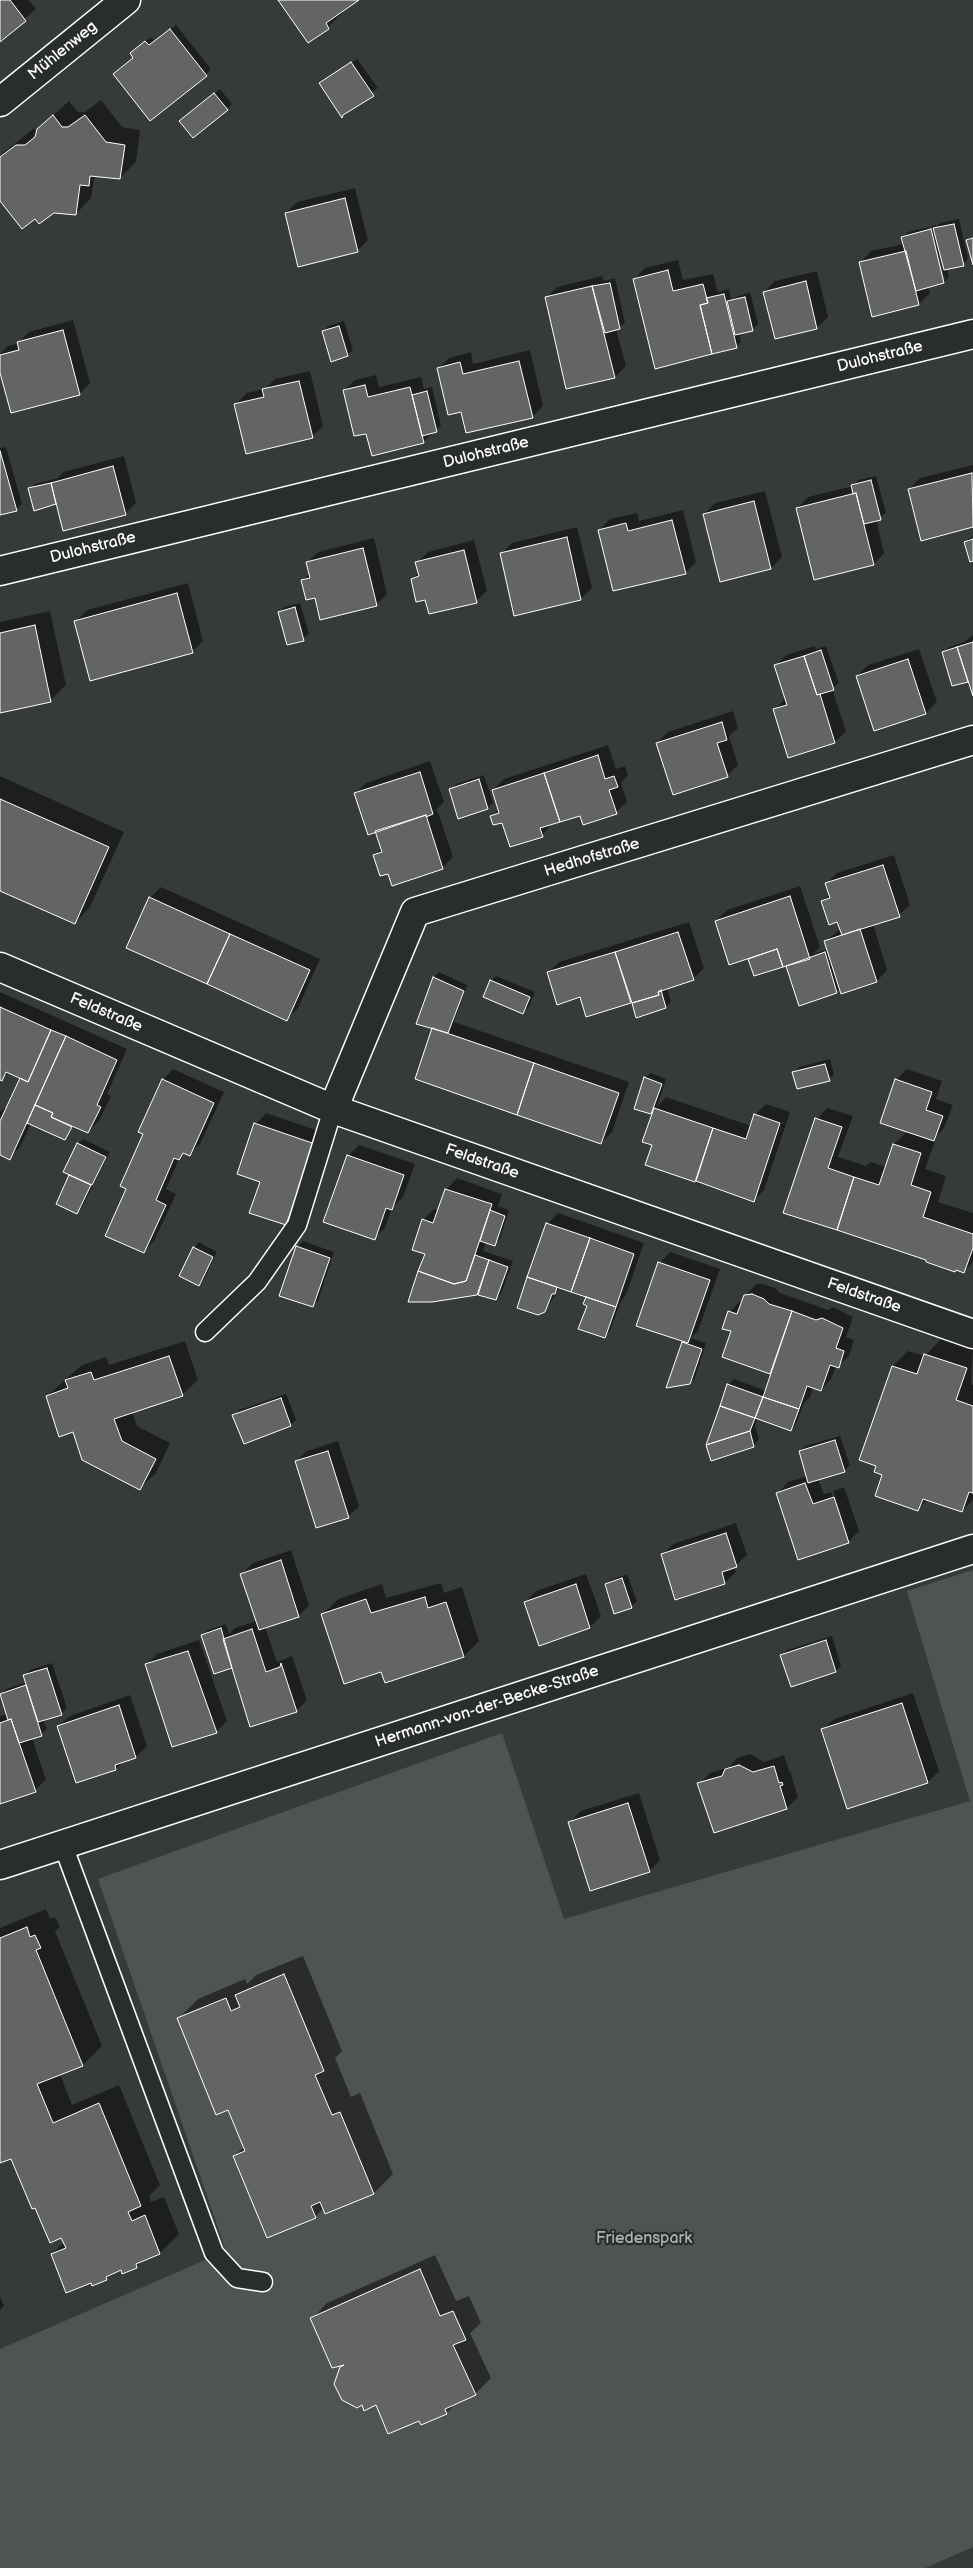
<!DOCTYPE html>
<meta charset="utf-8">
<style>
body{margin:0}
canvas{display:block;background:#373a3b}
</style>
<canvas width="973" height="2568"></canvas>
<script>
const context = document.querySelector('canvas').getContext('2d');
context.lineJoin = 'round';
function fillPath(path, color) {
  context.fillStyle = color;
  context.fill(path, 'evenodd');
}
function toPath(rows) {
  const path = new Path2D();
  for (const r of rows) {
    path.moveTo(r[0], r[1]);
    for (let i = 2; i < r.length; i += 2) path.lineTo(r[i], r[i + 1]);
  }
  return path;
}
function strokePath(path, color, width, dash) {
  context.strokeStyle = color;
  context.lineWidth = width;
  context.lineCap = dash ? 'butt' : 'round';
  context.setLineDash(dash || []);
  context.stroke(path);
}
function write(font, color, halo, rows, align = 'center') {
  context.font = font + ' "Balsamiq Sans",sans-serif';
  context.lineWidth = 4.5;
  context.setLineDash([]);
  context.textBaseline = 'middle';
  context.strokeStyle = halo;
  context.fillStyle = color;
  for (const [text, x, y, turn = 0] of rows) {
    context.save();
    context.translate(x, y);
    context.rotate((+turn || 0) * Math.PI / 180);
    context.textAlign = isNaN(turn) ? turn : align;
    if (halo) context.strokeText(text, 0, 0);
    context.fillText(text, 0, 0);
    context.restore();
  }
}
const green = toPath([
 [973,1570,973,2547,925,2568,0,2568,0,2349,226,2251,98,1879,502,1733,564,1919,970,1801,907,1591]
]);
const shadow = toPath([
 [0,0,29,0,36,9,0,40],
 [280,0,357,0,342,10,343,12,328,27],
 [176,25,211,69,206,75,134,58,136,48,151,37,155,41],
 [357,59,378,88,341,114,327,79],
 [220,89,232,104,227,109,186,116],
 [101,100,122,127,140,130,136,162,120,178,97,176,94,179,91,198,76,214,53,211,35,217,0,199,0,156,3,153,33,129,37,130,69,101,78,112,85,112],
 [355,188,368,240,357,251,286,213,297,202],
 [959,219,968,259,963,264,947,268,949,277,944,282,928,286,930,293,919,304,873,315,861,262,871,251,904,244,902,237,908,232,929,227,942,280,945,280,931,226,936,225,936,227,940,223],
 [678,260,683,280,713,274,718,292,729,289,731,299,750,292,758,324,752,330,739,333,741,342,736,347,635,279,645,268],
 [817,271,828,317,817,328,775,338,764,292,775,281],
 [602,276,604,281,615,278,625,323,616,329,626,366,615,377,567,388,546,298,557,287],
 [73,320,90,383,79,394,0,368,0,354,8,346,18,343,29,332],
 [25,347,25,349,8,354,8,352],
 [344,321,353,350,347,355,323,332,328,326],
 [530,350,543,406,532,417,462,411,439,368,449,358,471,352,473,364],
 [310,371,323,426,312,437,236,404,247,393,265,389,275,379],
 [376,375,379,387,421,377,424,389,432,387,441,426,423,442,344,390,355,380],
 [6,447,22,504,16,510,0,514,0,448],
 [124,456,136,503,125,514,56,503,29,489,35,484,58,478,63,472],
 [973,465,973,526,922,539,909,489,920,478],
 [876,476,886,513,876,519,884,553,874,564,797,508,808,497,853,486,858,480],
 [765,491,782,557,771,568,704,514,715,503],
 [683,510,696,562,685,573,599,530,610,519,637,513,639,521],
 [577,527,592,588,581,599,515,614,501,554,512,543],
 [973,536,973,560,965,542],
 [374,538,387,594,376,605,316,596,303,580,310,573,308,562,318,552],
 [474,540,487,591,476,601,412,579,419,572,417,563,428,552],
 [188,583,203,641,192,652,76,621,87,610],
 [300,603,309,634,303,639,279,613,284,607],
 [50,611,66,685,50,701,0,711,0,622],
 [973,635,973,692,969,680,953,685,943,653,949,647,964,642],
 [815,646,816,649,826,646,839,683,832,689,846,731,835,742,789,757,774,710,786,698,775,666,786,655],
 [919,649,937,702,926,713,875,729,857,676,868,665],
 [733,711,738,728,729,736,738,765,727,776,657,743,668,732],
 [608,745,616,769,625,766,628,775,621,783,627,802,616,812,581,814,552,823,542,836,492,816,499,809,493,790,504,779],
 [430,761,444,802,437,809,453,857,442,868,389,872,375,855,382,848,376,831,356,793,366,783],
 [484,775,493,803,487,808,451,790,456,784],
 [0,776,124,832,90,907,75,923,0,889],
 [894,855,910,905,899,915,873,924,887,970,877,981,841,988,836,992,787,965,750,959,753,956,716,921,727,910,800,886,820,947,813,954,828,949,825,941,841,929,838,921,823,901,830,894,826,884,837,873],
 [161,887,320,959,298,1008,287,1019,150,898],
 [689,922,704,968,693,979,667,987,671,1002,666,1007,637,1000,587,1015,581,995,548,973,559,962],
 [439,972,467,985,454,1022,629,1082,612,1132,601,1143,433,1028,418,1023,434,977],
 [496,976,535,992,528,1008,522,1013,491,981],
 [0,992,127,1049,107,1094,111,1096,99,1121,88,1132,74,1126,65,1139,31,1124,20,1147,10,1158,0,1154,0,1112,4,1108,8,1109,22,1078,9,1072,2,1079,0,1078],
 [830,1059,834,1074,829,1079,793,1073,799,1067],
 [173,1069,224,1092,200,1144,189,1154,185,1152,179,1159,166,1189,176,1194,154,1241,143,1252,128,1189,163,1080],
 [907,1069,942,1081,936,1099,953,1105,944,1128,937,1136,925,1169,946,1176,938,1202,973,1213,973,1262,964,1271,784,1212,817,1119,827,1108,853,1116,838,1157,866,1166,871,1162,886,1167,894,1144,908,1131,896,1080],
 [651,1073,666,1079,657,1107,666,1097,751,1126,755,1115,766,1104,790,1112,764,1190,753,1201,647,1165,654,1145,655,1109,651,1113,645,1078],
 [266,1113,325,1133,296,1213,285,1224,261,1181,256,1124],
 [83,1139,110,1152,82,1207,77,1212,57,1203,71,1174,78,1144],
 [359,1145,415,1164,403,1197,392,1208,385,1228,374,1238,348,1156],
 [457,1178,502,1194,498,1206,509,1210,500,1239,494,1244,486,1241,483,1251,513,1261,501,1294,496,1299,480,1290,476,1294,426,1253,423,1220,434,1209,439,1211,447,1189],
 [558,1213,644,1243,626,1295,621,1301,610,1331,605,1336,588,1305,588,1297,560,1287,545,1311,547,1224],
 [303,1241,334,1252,318,1301,312,1306,297,1247],
 [199,1242,217,1252,204,1279,198,1285,194,1248],
 [670,1252,720,1269,698,1331,691,1338,706,1343,695,1378,689,1383,683,1343,685,1341,660,1263],
 [756,1284,763,1284,775,1288,780,1293,828,1310,833,1307,853,1317,846,1337,854,1340,849,1356,838,1366,836,1366,831,1379,821,1390,813,1387,810,1397,804,1403,796,1424,791,1430,758,1418,755,1425,759,1440,753,1446,728,1385,734,1379,766,1391,772,1373,724,1356,733,1331,730,1312,740,1301,743,1302,745,1296],
 [941,1339,973,1349,971,1384,973,1385,973,1500,962,1511,928,1499,918,1509,884,1474,893,1366,908,1351,925,1356],
 [185,1341,198,1380,182,1395,132,1412,137,1426,170,1443,156,1473,140,1488,74,1430,47,1396,82,1365,106,1357,109,1365],
 [286,1394,296,1420,291,1425,245,1443,234,1416,239,1410],
 [840,1436,850,1465,844,1471,818,1479,824,1494,831,1492,846,1537,848,1537,833,1491,844,1487,859,1531,848,1542,778,1493,788,1482,807,1476,800,1451,805,1446],
 [338,1441,359,1506,348,1517,296,1461,307,1451],
 [736,1523,747,1555,734,1567,736,1572,725,1583,662,1555,673,1544],
 [291,1550,309,1605,299,1616,265,1627,277,1662,292,1656,307,1700,296,1711,250,1726,233,1665,203,1635,208,1630,226,1624,229,1634,235,1628,257,1621,242,1574,253,1563],
 [586,1574,601,1616,590,1627,539,1644,525,1602,536,1591],
 [627,1574,637,1601,631,1607,606,1585,611,1580],
 [441,1583,444,1593,462,1587,479,1641,464,1656,381,1671,323,1614,338,1599,382,1584,386,1598],
 [832,1636,841,1666,836,1671,782,1655,787,1650],
 [199,1640,227,1721,216,1732,146,1665,157,1654],
 [52,1663,67,1708,61,1714,43,1719,47,1729,41,1734,32,1738,46,1780,35,1790,0,1803,0,1716,8,1714,1,1694,6,1689,27,1682,24,1676,30,1670],
 [913,1693,939,1771,928,1782,823,1729,834,1719],
 [130,1695,147,1746,136,1757,123,1761,116,1769,59,1726,70,1716],
 [750,1754,764,1762,784,1755,790,1773,793,1773,791,1775,798,1797,787,1808,715,1832,699,1784,710,1773,729,1767,737,1758],
 [639,1793,660,1860,650,1871,570,1822,581,1811],
 [46,1909,50,1919,55,1917,60,1927,55,1931,102,2046,83,2065,60,2074,72,2105,119,2085,160,2185,149,2196,151,2202,164,2197,179,2234,160,2253,143,2260,137,2267,123,2272,122,2269,113,2272,107,2279,92,2281,52,2254,64,2242,12,2157,0,2162,0,1928],
 [303,1956,342,2051,335,2058,351,2097,360,2093,393,2174,374,2193,324,2208,315,2217,234,2156,244,2147,229,2109,178,2019,198,1999,245,1979,247,1984,256,1975],
 [435,2255,456,2301,469,2296,481,2323,470,2333,491,2378,475,2394,457,2402,447,2413,422,2423,420,2419,376,2404,341,2367,345,2363,312,2319,327,2303],
 [0,2296,4,2306,0,2310]
]);
const building = toPath([
 [0,0,10,0,26,21,0,42,0,0],
 [278,0,359,0,326,23,329,29,308,43,278,0],
 [170,29,207,76,150,121,113,74,133,58,130,53,145,41,149,45,170,29],
 [351,62,374,96,343,115,342,118,319,83,351,62],
 [214,93,228,110,193,138,179,121,214,93],
 [53,115,62,127,68,127,85,115,106,142,125,145,120,179,90,176,89,186,80,185,76,215,54,213,39,224,35,219,22,229,0,201,0,157,16,145,25,145,35,137,37,129,53,115],
 [345,198,358,252,298,267,285,213,345,198],
 [954,224,964,266,944,270,933,228,954,224],
 [931,229,944,283,916,291,901,237,931,229],
 [973,238,973,265,966,240,973,238],
 [906,251,919,305,872,317,859,262,906,251],
 [668,270,673,291,703,284,708,303,700,305,712,354,655,369,633,279,668,270],
 [806,281,817,329,775,339,763,292,806,281],
 [610,283,620,329,605,333,592,286,610,283],
 [592,286,615,378,566,389,545,297,592,286],
 [724,294,737,348,712,354,700,305,708,303,706,298,724,294],
 [745,297,753,331,735,335,727,301,745,297],
 [339,326,348,356,331,362,322,331,339,326],
 [63,330,80,395,11,413,0,373,0,355,19,350,17,342,63,330],
 [519,361,533,418,466,433,461,412,448,415,437,368,460,362,463,374,519,361],
 [299,381,313,438,246,454,234,404,264,397,262,389,299,381],
 [365,385,368,397,410,387,424,443,372,456,366,434,354,436,343,390,365,385],
 [427,391,437,432,422,436,412,395,427,391],
 [0,451,17,511,0,515,0,451],
 [113,466,126,515,63,531,51,483,113,466],
 [972,473,973,527,921,541,908,489,972,473],
 [871,480,881,520,864,524,856,493,853,494,851,485,871,480],
 [51,483,56,504,34,511,28,488,51,483],
 [856,493,874,565,814,580,796,508,856,493],
 [754,501,771,569,720,582,703,514,754,501],
 [672,520,686,574,613,591,598,530,626,523,628,531,672,520],
 [567,537,581,600,514,616,500,553,567,537],
 [973,539,973,561,970,562,964,542,973,539],
 [363,548,377,606,320,620,315,598,306,600,301,580,310,578,306,562,363,548],
 [464,550,477,603,429,614,425,600,416,602,411,579,419,576,415,562,464,550],
 [177,593,193,653,90,681,74,621,177,593],
 [295,607,304,641,287,645,278,612,295,607],
 [35,625,51,702,0,713,0,633,35,625],
 [973,642,973,696,957,647,973,642],
 [957,647,968,682,952,686,942,652,957,647],
 [821,650,834,690,817,695,804,656,821,650],
 [804,656,817,695,820,694,835,743,788,758,773,709,787,705,774,665,804,656],
 [908,659,926,714,874,731,856,676,908,659],
 [722,722,727,740,717,743,728,777,673,795,656,743,722,722],
 [598,755,605,779,614,776,618,787,609,790,617,814,583,825,580,816,560,822,544,773,598,755],
 [420,772,433,814,426,817,426,815,368,835,354,793,420,772],
 [544,773,560,822,540,828,543,837,510,847,502,823,493,825,490,816,499,813,492,790,544,773],
 [479,779,488,809,458,819,449,789,479,779],
 [0,799,109,847,75,924,0,891,0,799],
 [426,815,443,869,392,886,388,874,380,876,373,855,382,852,375,831,426,815],
 [883,865,900,917,842,935,837,922,829,925,821,901,830,898,825,883,883,865],
 [790,896,810,959,783,967,777,949,729,965,715,921,790,896],
 [149,897,230,934,207,984,126,948,149,897],
 [860,929,877,982,841,994,824,941,860,929],
 [678,932,694,980,658,992,659,995,632,1003,615,952,678,932],
 [230,934,310,970,287,1021,207,984,230,934],
 [777,949,783,967,754,976,748,959,777,949],
 [615,952,631,1003,586,1017,580,997,557,1005,547,972,615,952],
 [825,952,837,993,799,1006,786,966,825,952],
 [433,977,464,991,448,1033,416,1024,433,977],
 [490,980,530,997,523,1014,483,997,490,980],
 [661,990,666,1008,636,1018,632,1003,659,995,658,992,661,990],
 [0,1007,51,1030,28,1082,6,1072,2,1081,0,1080,0,1007],
 [432,1028,534,1063,517,1115,415,1079,432,1028],
 [51,1030,66,1036,10,1160,0,1155,0,1121,20,1078,28,1082,51,1030],
 [66,1036,117,1060,97,1105,101,1107,88,1133,51,1117,53,1113,35,1105,66,1036],
 [534,1063,619,1093,601,1144,517,1115,534,1063],
 [825,1064,830,1081,797,1089,792,1072,825,1064],
 [644,1077,662,1084,651,1114,634,1109,644,1077],
 [162,1079,214,1103,190,1156,183,1153,179,1160,174,1158,156,1200,166,1205,144,1253,105,1236,126,1189,120,1186,143,1134,138,1132,162,1079],
 [895,1079,932,1092,926,1110,943,1116,934,1141,880,1123,895,1079],
 [35,1105,53,1113,51,1117,72,1127,65,1140,27,1123,35,1105],
 [654,1108,713,1128,695,1182,645,1165,652,1145,642,1142,654,1108],
 [754,1114,780,1123,754,1202,696,1181,713,1128,746,1139,754,1114],
 [815,1118,842,1127,828,1168,854,1177,837,1230,783,1213,815,1118],
 [254,1123,315,1144,286,1225,249,1213,260,1182,237,1174,254,1123],
 [77,1143,106,1157,92,1185,63,1172,77,1143],
 [893,1144,921,1153,911,1185,931,1192,923,1217,973,1234,973,1248,964,1273,956,1270,955,1272,926,1262,926,1260,837,1230,854,1177,879,1185,893,1144],
 [347,1155,404,1175,392,1210,386,1208,375,1240,323,1222,347,1155],
 [69,1175,91,1185,77,1214,56,1204,69,1175],
 [445,1189,492,1204,466,1281,454,1284,418,1271,425,1254,412,1250,422,1219,433,1223,445,1189],
 [490,1210,505,1216,495,1246,480,1241,490,1210],
 [546,1223,590,1238,571,1292,527,1277,546,1223],
 [590,1238,634,1254,616,1307,571,1292,590,1238],
 [296,1246,330,1258,313,1307,279,1296,296,1246],
 [193,1247,213,1257,199,1286,179,1276,193,1247],
 [475,1255,489,1260,477,1295,432,1302,408,1302,418,1271,454,1284,466,1281,475,1255],
 [489,1260,508,1267,496,1300,478,1295,489,1260],
 [658,1262,710,1280,688,1343,636,1326,658,1262],
 [527,1277,557,1287,555,1294,552,1294,545,1312,538,1315,517,1308,527,1277],
 [752,1294,764,1299,769,1304,792,1311,770,1374,722,1357,731,1331,722,1329,728,1311,737,1314,744,1295,752,1294],
 [586,1297,616,1307,605,1338,578,1329,587,1306,583,1304,586,1297],
 [792,1311,816,1320,822,1318,843,1328,836,1348,844,1351,839,1368,830,1365,821,1391,807,1386,799,1409,763,1397,792,1311],
 [682,1342,702,1349,690,1384,666,1388,682,1342],
 [924,1354,967,1368,956,1400,973,1406,973,1493,969,1492,962,1512,923,1499,918,1511,875,1496,882,1475,874,1472,876,1466,859,1460,892,1366,917,1374,924,1354],
 [169,1356,183,1396,114,1419,122,1441,156,1459,140,1490,82,1460,73,1432,59,1437,46,1396,68,1388,65,1380,91,1372,94,1380,169,1356],
 [727,1384,763,1397,755,1418,720,1406,727,1384],
 [763,1397,799,1409,791,1431,755,1418,763,1397],
 [281,1398,291,1426,244,1444,232,1415,281,1398],
 [720,1406,755,1418,750,1431,706,1445,720,1406],
 [750,1431,754,1447,711,1461,706,1445,750,1431],
 [835,1440,845,1472,808,1483,799,1451,835,1440],
 [328,1451,349,1518,316,1528,295,1461,328,1451],
 [805,1483,813,1504,834,1497,849,1543,798,1560,776,1493,805,1483],
 [726,1533,737,1567,722,1572,725,1584,675,1600,661,1554,726,1533],
 [281,1560,299,1617,259,1630,240,1574,281,1560],
 [622,1578,632,1608,614,1614,605,1584,622,1578],
 [576,1584,590,1628,539,1646,524,1602,576,1584],
 [425,1597,428,1608,446,1602,464,1657,385,1683,381,1672,344,1684,321,1614,366,1599,371,1613,425,1597],
 [221,1628,232,1668,214,1674,201,1635,221,1628],
 [252,1629,266,1672,280,1667,281,1663,297,1712,250,1727,223,1639,252,1629],
 [826,1640,836,1672,791,1687,780,1655,826,1640],
 [188,1651,217,1733,172,1747,145,1664,188,1651],
 [47,1668,62,1715,38,1722,23,1675,47,1668],
 [26,1685,42,1736,19,1743,11,1719,8,1720,0,1694,26,1685],
 [902,1703,928,1783,847,1809,821,1729,902,1703],
 [119,1705,136,1758,115,1765,116,1770,76,1783,57,1726,119,1705],
 [11,1719,36,1792,0,1804,0,1723,11,1719],
 [739,1765,753,1772,774,1766,779,1783,782,1782,783,1785,780,1786,787,1809,714,1833,697,1783,722,1776,725,1769,739,1765],
 [628,1803,650,1872,590,1891,568,1822,628,1803],
 [27,1927,30,1937,35,1935,41,1948,36,1950,83,2066,37,2084,53,2123,99,2103,141,2206,128,2212,132,2221,145,2215,160,2254,136,2264,137,2268,122,2274,121,2270,106,2277,107,2280,92,2286,91,2283,66,2293,51,2254,66,2248,61,2238,50,2243,35,2208,32,2209,11,2159,0,2163,0,1938,27,1927],
 [284,1974,324,2071,315,2075,332,2115,340,2112,374,2194,325,2214,320,2202,311,2206,316,2218,267,2238,233,2156,245,2151,228,2110,216,2115,177,2018,226,1998,231,2011,240,2007,235,1995,284,1974],
 [420,2269,440,2316,453,2311,466,2340,453,2345,476,2395,445,2409,447,2414,421,2425,419,2421,388,2434,376,2405,364,2411,362,2405,357,2408,342,2400,334,2384,340,2367,344,2365,332,2368,310,2318,420,2269]
]);
const service = toPath([
 [205,1332,257,1282,297,1225,333,1109],
 [63,1845,214,2253,237,2278,263,2282]
]);
const minor = toPath([
 [0,102,126,0],
 [0,571,973,334],
 [0,967,333,1109,973,1334],
 [333,1109,415,912,973,740],
 [0,1865,973,1549]
]);
const streetNames = [
 ["Mühlenweg",63,51,-39],
 ["Dulohstraße",880,357,-14],
 ["Dulohstraße",486,453,-14],
 ["Dulohstraße",93,548,-14],
 ["Hedhofstraße",592,858,-17],
 ["Feldstraße",106,1013,23],
 ["Feldstraße",482,1162,19],
 ["Feldstraße",864,1296,19],
 ["Hermann-von-der-Becke-Straße",487,1707,-18]
];
const parkNames = [
 ["Friedenspark",644,2239]
];
fillPath(green, '#505354');
fillPath(shadow, '#0007');
fillPath(building, '#636465');
strokePath(building, '#fff', 1);
strokePath(service, '#fff', 21);
strokePath(minor, '#fff', 31);
strokePath(service, '#2a2d2e', 18);
strokePath(minor, '#2a2d2e', 28);
write('16px', '#fff', '#2a2d2e', streetNames);
write('16px', '#b0b2b2', '#2a2d2e', parkNames);
</script>
